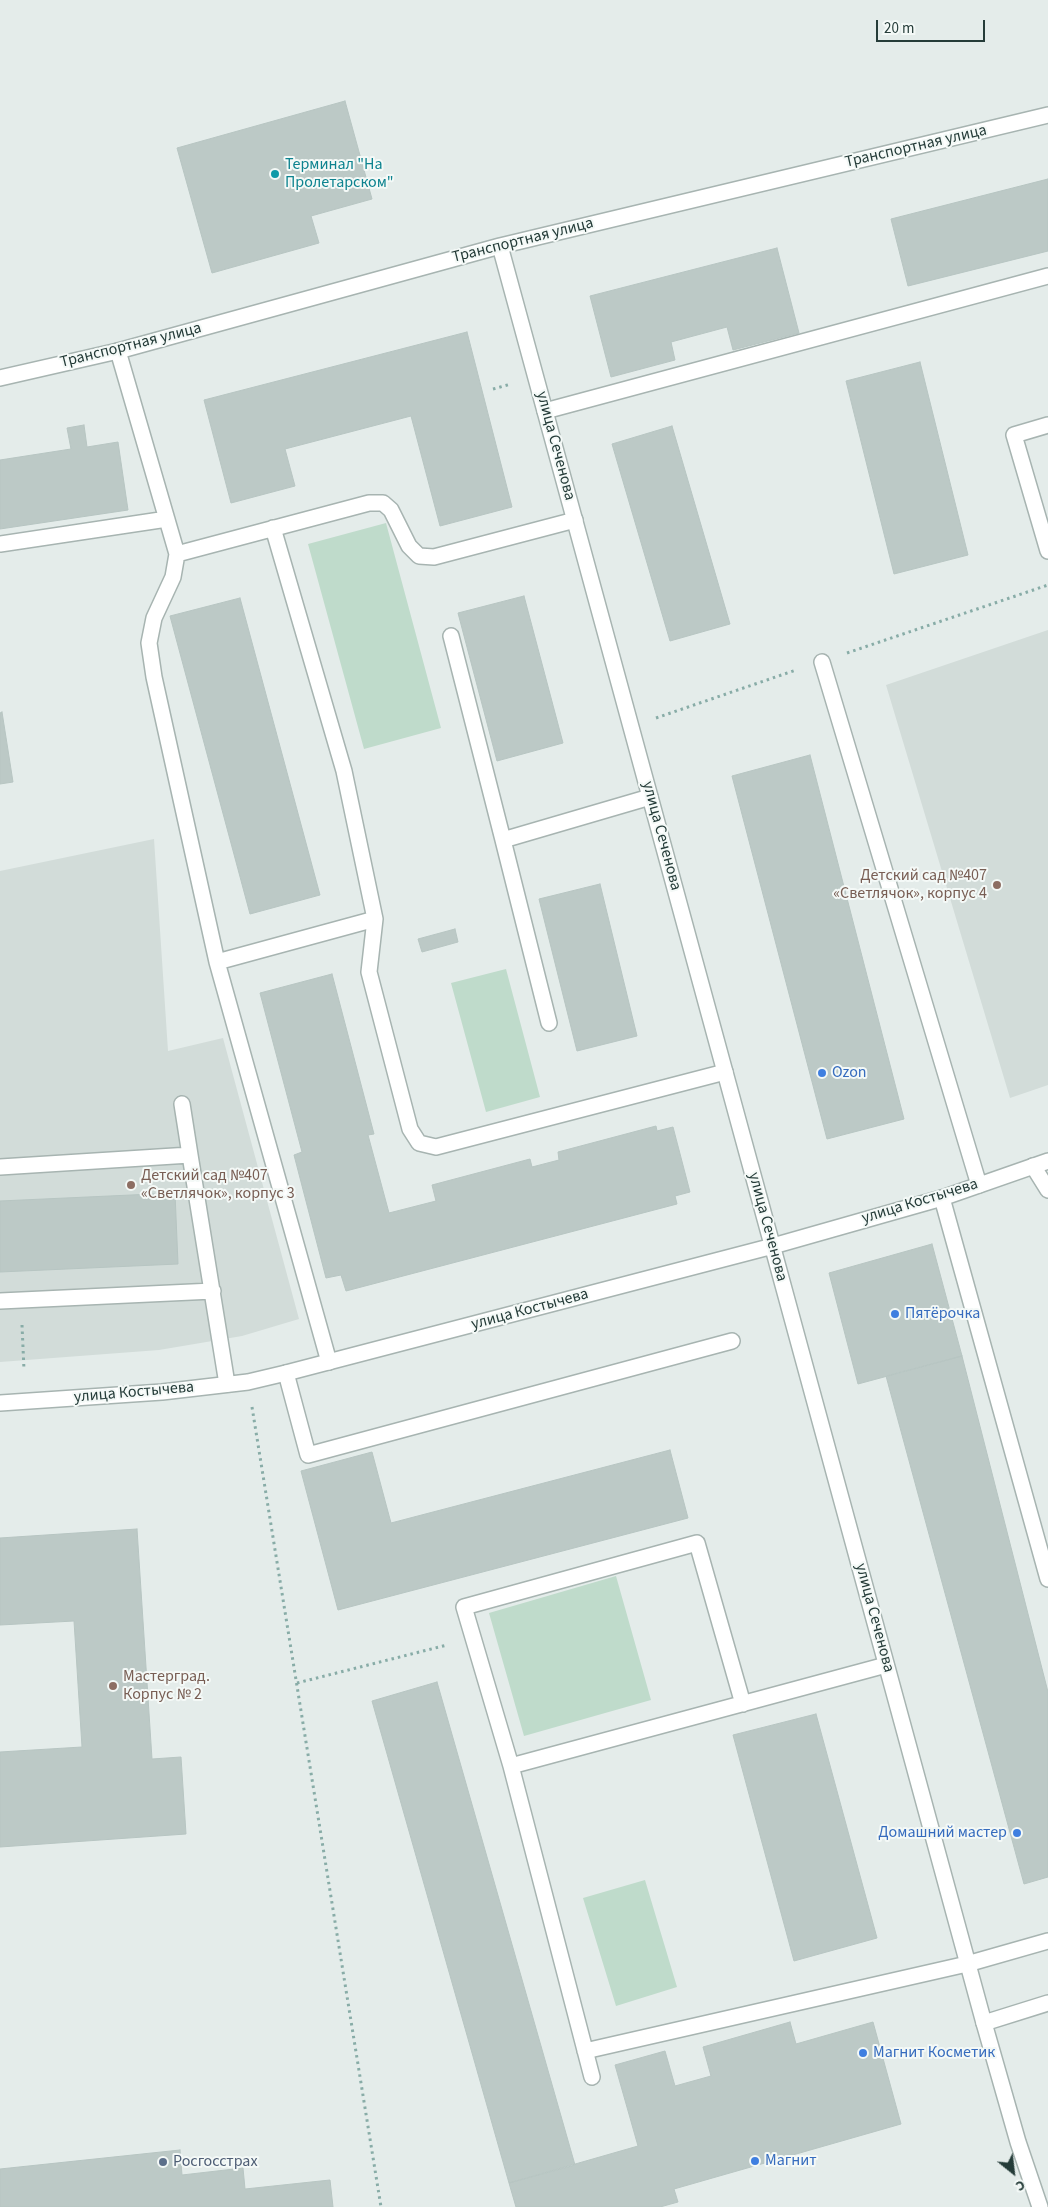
<!DOCTYPE html>
<meta charset="utf-8">
<style>
body{margin:0}
#map{position:relative;width:1048px;height:2207px;overflow:hidden;background:#e4ecea;font-family:"Source Sans 3",sans-serif}
canvas{display:block}
.north{position:absolute;left:988px;top:2147px;width:50px;height:50px;-webkit-text-stroke:4px #f4f9f7;paint-order:stroke;rotate:151deg;font-size:14px;font-weight:700;line-height:20px;text-align:center;color:#253c39}
.north::after{content:'';display:block;margin:auto;width:18px;height:22px;background:#253c39;clip-path:polygon(50% 0,100% 100%,50% 72%,0 100%)}
.scale{position:absolute;left:876px;top:20px;width:109px;height:22px;box-sizing:border-box;border:2px solid #253c39;border-top:0;padding-left:6px;font-size:15px;line-height:18px;white-space:nowrap;color:#253c39;-webkit-text-stroke:4px #f4f9f7;paint-order:stroke}
</style>
<div id="map">
<canvas width="1048" height="2207"></canvas>
<div class="north">С</div>
<div class="scale">20 m</div>
</div>
<script>
const context = document.querySelector('canvas').getContext('2d');
context.lineJoin = 'round';
function fillPath(path, color) {
  context.fillStyle = color;
  context.fill(path, 'evenodd');
}
function toPath(rows) {
  const path = new Path2D();
  for (const r of rows) {
    path.moveTo(r[0], r[1]);
    for (let i = 2; i < r.length; i += 2) path.lineTo(r[i], r[i + 1]);
  }
  return path;
}
function strokePath(path, color, width, dash) {
  context.strokeStyle = color;
  context.lineWidth = width;
  context.lineCap = dash ? 'butt' : 'round';
  context.setLineDash(dash || []);
  context.stroke(path);
}
function write(font, color, halo, rows, align = 'center') {
  context.font = font + ' "Source Sans 3",sans-serif';
  context.lineWidth = 4;
  context.setLineDash([]);
  context.textBaseline = 'middle';
  context.strokeStyle = halo;
  context.fillStyle = color;
  for (const [text, x, y, turn = 0] of rows) {
    context.save();
    context.translate(x, y);
    context.rotate((+turn || 0) * Math.PI / 180);
    context.textAlign = isNaN(turn) ? turn : align;
    if (halo) context.strokeText(text, 0, 0);
    context.fillText(text, 0, 0);
    context.restore();
  }
}
const built = toPath([
 [1048,630,1048,1085,1010,1098,886,685],
 [154,839,168,1051,223,1038,299,1319,242,1336,159,1350,0,1362,0,871]
]);
const green = toPath([
 [386,523,441,728,364,749,308,544],
 [506,969,540,1097,486,1112,451,983],
 [616,1576,651,1700,524,1736,489,1613],
 [645,1880,677,1987,616,2006,583,1898]
]);
const building = toPath([
 [345,101,372,199,311,216,319,243,212,273,177,148,345,101],
 [1048,179,1048,251,908,286,891,219,1048,179],
 [777,248,799,333,733,350,727,327,671,342,675,360,611,377,590,296,777,248],
 [467,332,512,507,440,526,411,416,285,449,295,486,231,503,204,400,467,332],
 [920,362,968,555,894,574,846,381,920,362],
 [84,425,87,447,118,442,128,510,0,529,0,460,71,449,67,428,84,425],
 [672,426,730,624,670,641,612,444,672,426],
 [524,596,563,743,497,761,458,613,524,596],
 [240,598,320,895,250,914,170,616,240,598],
 [2,712,13,782,0,784,0,713,2,712],
 [810,755,904,1119,827,1139,732,776,810,755],
 [600,884,637,1036,577,1051,539,899,600,884],
 [455,929,458,942,422,952,418,939,455,929],
 [332,974,374,1134,368,1135,389,1213,436,1201,432,1185,530,1159,532,1167,559,1160,558,1152,656,1126,657,1131,673,1127,690,1192,675,1196,677,1204,346,1291,341,1275,326,1278,294,1155,302,1152,260,993,332,974],
 [175,1193,178,1264,0,1272,0,1201,175,1193],
 [932,1244,962,1356,858,1384,829,1273,932,1244],
 [962,1356,1048,1692,1048,1877,1024,1884,886,1376,962,1356],
 [670,1450,688,1518,338,1610,301,1471,372,1452,391,1523,670,1450],
 [137,1529,152,1759,181,1757,186,1834,0,1847,0,1752,82,1747,74,1621,0,1625,0,1538,137,1529],
 [437,1682,575,2165,509,2183,372,1701,437,1682],
 [816,1714,877,1938,794,1961,733,1735,816,1714],
 [790,2022,796,2044,873,2022,901,2124,674,2189,678,2202,660,2207,516,2207,509,2183,638,2146,615,2065,665,2051,675,2086,711,2076,703,2047,790,2022],
 [180,2150,182,2175,243,2168,245,2189,330,2180,333,2207,0,2207,0,2169,180,2150]
]);
const path = toPath([
 [493,389,511,384],
 [847,653,1048,585],
 [656,718,796,670],
 [22,1325,24,1370],
 [252,1407,381,2207],
 [297,1683,447,1645]
]);
const lane = toPath([
 [118,351,177,554,369,503,383,503,391,510,409,546,419,556,434,557,575,520],
 [545,411,1048,276],
 [1048,425,1014,435,1048,551],
 [273,528,344,771,375,919,217,962,329,1362],
 [0,544,167,519],
 [177,554,173,577,154,618,149,643,154,677,217,962],
 [451,636,503,840],
 [822,662,979,1185],
 [375,919,369,972,410,1129,419,1143,436,1147,725,1072],
 [549,1023,503,840,650,797],
 [182,1104,190,1155],
 [1033,1166,1048,1190],
 [0,1167,190,1155,227,1384],
 [942,1198,1048,1579],
 [0,1301,213,1291],
 [286,1373,308,1455,732,1341],
 [511,1766,886,1665],
 [984,2023,1048,2003],
 [585,2051,967,1964,1048,1941],
 [592,2077,511,1766,464,1607,697,1543,743,1704]
]);
const street = toPath([
 [500,246,984,2023,1018,2142,1040,2207],
 [0,378,118,351,500,246,1048,115],
 [0,1403,162,1392,248,1382,286,1373,773,1246,942,1198,1048,1161]
]);
const markers = [
 [275,174,5,"#0f9aa8"],
 [997,885,5,"#8d6e63"],
 [822,1073,5,"#3f7fe0"],
 [131,1185,5,"#8d6e63"],
 [895,1314,5,"#3f7fe0"],
 [113,1686,5,"#8d6e63"],
 [1017,1833,5,"#3f7fe0"],
 [863,2053,5,"#3f7fe0"],
 [755,2161,5,"#3f7fe0"],
 [163,2162,5,"#5c6f8a"]
];
const streetNames = [
 ["Транспортная улица",916,147,-13],
 ["Транспортная улица",523,241,-14],
 ["Транспортная улица",131,346,-14],
 ["улица Сеченова",555,446,75],
 ["улица Сеченова",661,836,75],
 ["улица Костычева",920,1202,-17],
 ["улица Сеченова",767,1227,75],
 ["улица Костычева",530,1310,-15],
 ["улица Костычева",134,1393,-5],
 ["улица Сеченова",874,1618,75]
];
const cultureNames = [
 ["Терминал \"На",285,165],
 ["Пролетарском\"",285,183]
];
const educationNames = [
 ["Детский сад №407",987,876,"right"],
 ["«Светлячок», корпус 4",987,894,"right"],
 ["Детский сад №407",141,1176],
 ["«Светлячок», корпус 3",141,1194],
 ["Мастерград.",123,1677],
 ["Корпус № 2",123,1695]
];
const shopNames = [
 ["Ozon",832,1073],
 ["Пятёрочка",905,1314],
 ["Домашний мастер",1007,1833,"right"],
 ["Магнит Косметик",873,2053],
 ["Магнит",765,2161]
];
const serviceNames = [
 ["Росгосстрах",173,2162]
];
fillPath(built, '#d2dcd9');
fillPath(green, '#bfdbcb');
fillPath(building, '#bcc9c6');
strokePath(building, '#b7c5c2', 1);
strokePath(lane, '#a7b4b1', 18);
strokePath(street, '#a7b4b1', 18);
strokePath(path, '#88aca7', 3, [2.5, 4]);
strokePath(lane, '#fff', 15);
strokePath(street, '#fff', 15);
for (const [x, y, r, color] of markers) {
  const dot = new Path2D();
  dot.arc(x, y, r, 0, 2 * Math.PI);
  context.fillStyle = color;
  context.fill(dot);
  strokePath(dot, '#f4f9f7', 2);
}
write('16px', '#253c39', '#f4f9f7', streetNames);
write('16px', '#0d838f', '#f4f9f7', cultureNames, 'left');
write('16px', '#785e54', '#f4f9f7', educationNames, 'left');
write('16px', '#366cbe', '#f4f9f7', shopNames, 'left');
write('16px', '#4e5e75', '#f4f9f7', serviceNames, 'left');
</script>
